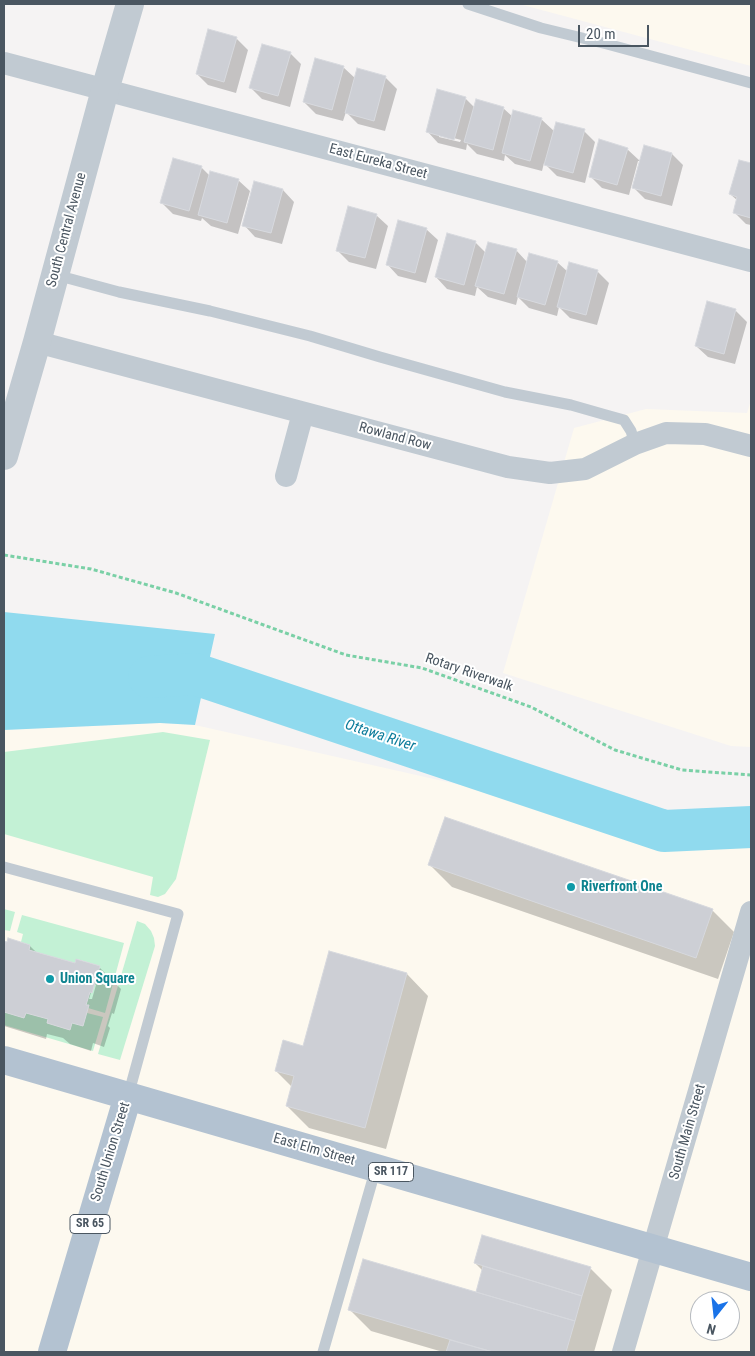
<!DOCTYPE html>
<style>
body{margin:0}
#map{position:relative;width:755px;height:1356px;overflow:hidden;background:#f5f3f3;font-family:"Roboto Condensed",sans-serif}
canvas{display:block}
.frame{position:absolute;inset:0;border:5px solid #4a5661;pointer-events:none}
.north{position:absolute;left:690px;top:1291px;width:50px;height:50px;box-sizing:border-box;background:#fff;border:1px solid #b7bbc0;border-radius:50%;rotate:196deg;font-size:14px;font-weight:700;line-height:20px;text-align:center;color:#4a5661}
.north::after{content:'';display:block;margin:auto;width:18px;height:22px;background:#1a73e8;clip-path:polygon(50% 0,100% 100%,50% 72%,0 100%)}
.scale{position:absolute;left:578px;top:25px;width:71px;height:22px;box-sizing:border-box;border:2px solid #4a5661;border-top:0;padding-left:6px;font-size:15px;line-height:18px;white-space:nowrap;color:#4a5661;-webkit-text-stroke:4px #fff;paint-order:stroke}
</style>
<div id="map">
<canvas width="755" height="1356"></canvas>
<div class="frame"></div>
<div class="north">N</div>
<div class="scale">20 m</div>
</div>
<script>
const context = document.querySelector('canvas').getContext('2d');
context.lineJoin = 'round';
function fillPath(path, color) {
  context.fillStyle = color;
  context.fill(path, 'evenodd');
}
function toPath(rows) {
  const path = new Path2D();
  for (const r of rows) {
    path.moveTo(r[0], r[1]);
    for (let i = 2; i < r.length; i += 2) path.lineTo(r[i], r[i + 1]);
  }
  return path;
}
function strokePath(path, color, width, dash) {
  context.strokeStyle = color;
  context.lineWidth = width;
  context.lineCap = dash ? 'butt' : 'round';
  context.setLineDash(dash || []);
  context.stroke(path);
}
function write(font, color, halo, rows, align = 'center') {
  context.font = font + ' "Roboto Condensed",sans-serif';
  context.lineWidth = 4;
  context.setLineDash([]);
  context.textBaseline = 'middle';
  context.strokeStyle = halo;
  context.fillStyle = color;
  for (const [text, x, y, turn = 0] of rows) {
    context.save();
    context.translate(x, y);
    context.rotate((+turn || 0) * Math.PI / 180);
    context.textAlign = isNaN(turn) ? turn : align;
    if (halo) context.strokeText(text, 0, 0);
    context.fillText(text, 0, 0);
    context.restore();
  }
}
const commercial = toPath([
 [519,4,751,4,751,66],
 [751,400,751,747,731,746,503,673,574,428,646,409,747,413],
 [160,723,195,725,664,831,751,827,751,1352,4,1352,4,730],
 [700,1301,730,1301,730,1331,700,1331]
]);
const green = toPath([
 [163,732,210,740,176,879,165,894,158,897,150,895,153,877,4,834,4,752],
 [4,909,15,912,10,931,4,930],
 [22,915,124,943,105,1013,88,1008,89,1005,86,1005,90,992,92,993,100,966,77,959,75,963,29,950,30,945,21,942,23,934,17,932],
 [137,921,145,924,151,931,154,938,155,946,120,1060,98,1054],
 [4,1012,24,1018,26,1013,48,1019,47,1023,69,1030,72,1023,87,1013,103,1017,93,1051,4,1025]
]);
const water = toPath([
 [4,612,215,634,195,725,160,723,4,730]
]);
const shadow = toPath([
 [236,38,248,50,236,93,208,85,197,74],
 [290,53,301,64,290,107,262,99,251,88],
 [343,67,356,79,385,77,397,89,385,131,358,124,346,112,343,121,316,114,304,102],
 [465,98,475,108,503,108,513,117,541,119,555,132,584,131,595,142,585,183,557,176,544,163,542,171,515,164,505,155,504,161,477,154,467,144,466,150,438,143,427,131],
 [439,134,461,140,460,142,439,137],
 [627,149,640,161,638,161,629,195,602,188,590,176],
 [672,154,683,165,672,206,645,199,634,188],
 [740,161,751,165,751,225,746,224,734,212,738,201,730,194],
 [201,167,210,176,238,180,250,191,238,234,211,226,202,218,201,221,173,214,162,203],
 [283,190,294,202,282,244,255,237,244,225],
 [376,215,388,226,376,269,349,262,337,250],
 [426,229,438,240,426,283,398,276,387,264],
 [475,242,486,253,516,250,527,262,557,262,568,272,597,271,609,283,597,325,570,318,559,307,557,316,529,308,518,297,516,305,488,297,477,287,475,296,447,289,436,277],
 [735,310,747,322,735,364,708,357,696,346],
 [430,865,712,910,734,932,718,979,452,887],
 [4,942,30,946,38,954,76,965,99,967,121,989,114,1014,112,1013,108,1026,110,1028,104,1047,93,1043,91,1051,70,1044,63,1038,47,1034,46,1039,4,1026],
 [94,983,96,985,92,999,89,999],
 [407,974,428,996,386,1149,309,1128,287,1106,292,1087,276,1071,304,1047],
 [475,1263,590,1268,612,1290,594,1352,443,1352,371,1331,349,1309,477,1293,483,1271]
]);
const river = toPath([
 [149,677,195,674,664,831,751,827]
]);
const building = toPath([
 [208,29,237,37,224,82,196,74,208,29],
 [262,44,291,52,278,96,249,88,262,44],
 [315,58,344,66,332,110,303,102,315,58],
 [357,68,386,76,374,121,345,113,357,68],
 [437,89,466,97,454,140,426,132,437,89],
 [476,99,504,107,493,150,464,142,476,99],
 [513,110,542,118,530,161,502,153,513,110],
 [556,122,585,129,573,173,544,165,556,122],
 [599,139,628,148,617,185,589,177,599,139],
 [644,145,672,153,661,196,632,188,644,145],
 [173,158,202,166,189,211,160,203,173,158],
 [739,160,751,163,751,218,733,213,737,197,729,194,739,160],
 [210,171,239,179,227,223,198,215,210,171],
 [254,181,283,189,271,233,242,226,254,181],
 [348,206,377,214,365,258,336,251,348,206],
 [398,220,427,228,415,273,386,265,398,220],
 [447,233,476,241,464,285,435,277,447,233],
 [488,242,517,249,504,294,475,286,488,242],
 [529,253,558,261,545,305,517,297,529,253],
 [569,262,598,270,586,315,557,307,569,262],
 [707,301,736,309,724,354,695,346,707,301],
 [445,817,713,909,696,958,428,865,445,817],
 [8,938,30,945,29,950,75,963,76,959,100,966,92,993,90,992,86,1005,89,1005,83,1026,72,1023,70,1030,47,1023,48,1019,26,1013,24,1018,4,1012,4,941,7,942,8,938],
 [329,951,407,973,365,1128,286,1106,294,1076,275,1071,283,1040,303,1046,329,951],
 [482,1235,591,1267,582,1296,474,1263,482,1235],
 [363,1259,575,1321,566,1352,493,1352,348,1310,363,1259],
 [483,1266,582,1296,575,1321,476,1292,483,1266],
 [450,1340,493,1352,446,1352,450,1340]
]);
const path = toPath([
 [4,555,91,569,176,593,346,655,422,668,531,707,615,750,682,770,751,775]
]);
const service = toPath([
 [468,4,541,28,607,44,751,83],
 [56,275,119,292,210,311,310,336,380,357,505,392,571,405,606,415,624,420,631,431,635,444],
 [4,867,178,914,128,1096],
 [323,1352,376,1168]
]);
const minor = toPath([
 [4,63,751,261],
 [37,342,508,467,550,473,585,469,635,444,666,433,705,434,751,446],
 [286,476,303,413],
 [623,1352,751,912]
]);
const tertiary = toPath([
 [4,456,37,342,105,90,130,4]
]);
const primary = toPath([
 [4,1060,751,1277],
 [52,1352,128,1096]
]);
const markers = [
 [571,887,5,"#0f9aa8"],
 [50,979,5,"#0f9aa8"]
];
const shields = [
 [391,1172,45],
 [90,1224,40]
];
const shieldNames = [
 ["SR 117",391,1172],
 ["SR 65",90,1224]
];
const streetNames = [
 ["East Eureka Street",378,162,15],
 ["South Central Avenue",67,230,-75],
 ["Rowland Row",395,437,15],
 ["Rotary Riverwalk",469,673,19],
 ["South Main Street",688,1132,-74],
 ["East Elm Street",314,1150,16],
 ["South Union Street",111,1152,-73]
];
const cultureNames = [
 ["Riverfront One",581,887],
 ["Union Square",60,979]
];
const waterNames = [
 ["Ottawa River",380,736,18]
];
fillPath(commercial, '#fdf9ef');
fillPath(green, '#c3f1d5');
fillPath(water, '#90daee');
fillPath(shadow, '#0003');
strokePath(river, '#90daee', 42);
fillPath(building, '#cdcfd5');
strokePath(building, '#d7d9de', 1);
strokePath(path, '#7ad0a6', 3, [4, 2.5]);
strokePath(service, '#c1cad2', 11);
strokePath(minor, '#c1cad2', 22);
strokePath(tertiary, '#c1cad2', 28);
strokePath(primary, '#b3c2d1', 28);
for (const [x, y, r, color] of markers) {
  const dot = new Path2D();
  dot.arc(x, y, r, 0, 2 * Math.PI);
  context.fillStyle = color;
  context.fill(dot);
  strokePath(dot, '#fff', 2);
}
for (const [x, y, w] of shields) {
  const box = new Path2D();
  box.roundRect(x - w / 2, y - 9.5, w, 19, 4);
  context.fillStyle = '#fff';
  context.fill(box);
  strokePath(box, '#4a5661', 1);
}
write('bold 12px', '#4a5661', null, shieldNames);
write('14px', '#4a5661', '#fff', streetNames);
write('bold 14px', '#0d838f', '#fff', cultureNames, 'left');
write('italic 15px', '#0c7c9b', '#fff', waterNames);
</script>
